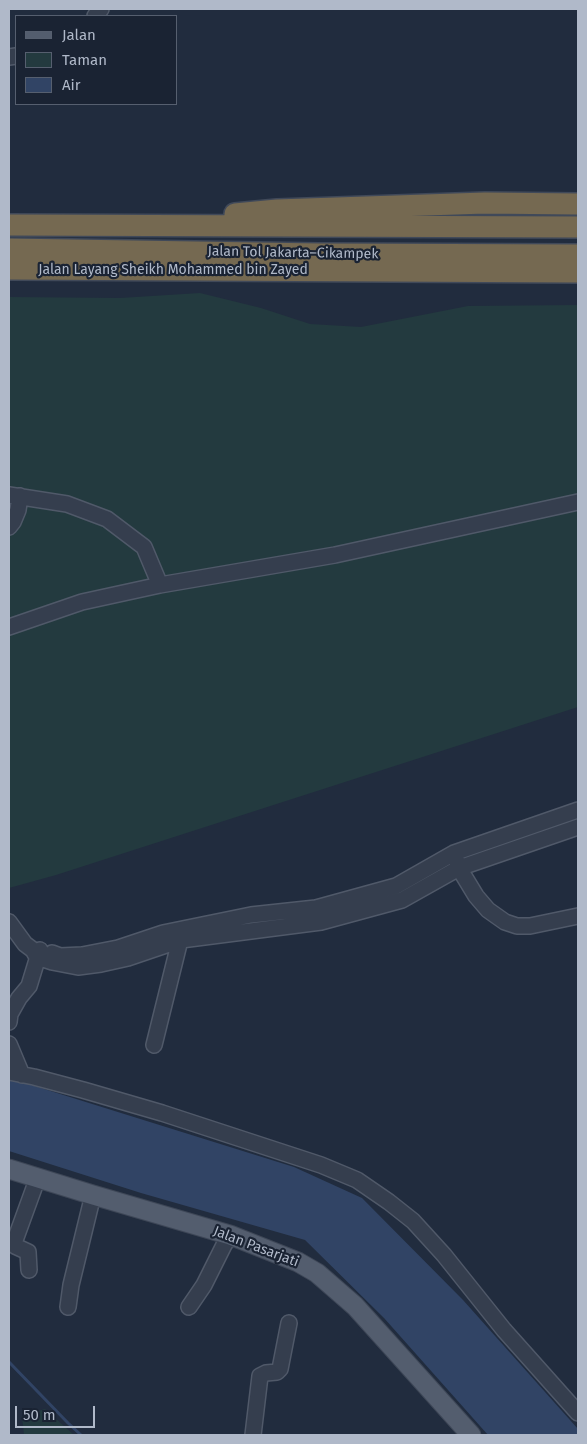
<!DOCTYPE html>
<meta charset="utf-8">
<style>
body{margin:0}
#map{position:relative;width:587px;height:1444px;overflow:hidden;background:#212c3e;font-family:"Fira Sans",sans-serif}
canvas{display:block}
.frame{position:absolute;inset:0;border:10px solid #b0b9c9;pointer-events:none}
.legend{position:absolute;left:15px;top:15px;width:162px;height:90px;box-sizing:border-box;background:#1a2333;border:1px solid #565f6f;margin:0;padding:6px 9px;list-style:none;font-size:15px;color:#b0b9c9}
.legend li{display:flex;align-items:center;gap:10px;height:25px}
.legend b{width:25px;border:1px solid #565f6f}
.scale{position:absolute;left:15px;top:1406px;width:80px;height:22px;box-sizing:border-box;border:2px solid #b0b9c9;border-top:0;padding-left:6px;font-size:15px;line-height:18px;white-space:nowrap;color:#b0b9c9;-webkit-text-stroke:4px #1a2333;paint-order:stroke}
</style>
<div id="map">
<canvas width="587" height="1444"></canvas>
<div class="frame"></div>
<ul class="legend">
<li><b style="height:6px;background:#535d6e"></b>Jalan</li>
<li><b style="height:14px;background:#233a3f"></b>Taman</li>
<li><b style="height:14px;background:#314465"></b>Air</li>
</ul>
<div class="scale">50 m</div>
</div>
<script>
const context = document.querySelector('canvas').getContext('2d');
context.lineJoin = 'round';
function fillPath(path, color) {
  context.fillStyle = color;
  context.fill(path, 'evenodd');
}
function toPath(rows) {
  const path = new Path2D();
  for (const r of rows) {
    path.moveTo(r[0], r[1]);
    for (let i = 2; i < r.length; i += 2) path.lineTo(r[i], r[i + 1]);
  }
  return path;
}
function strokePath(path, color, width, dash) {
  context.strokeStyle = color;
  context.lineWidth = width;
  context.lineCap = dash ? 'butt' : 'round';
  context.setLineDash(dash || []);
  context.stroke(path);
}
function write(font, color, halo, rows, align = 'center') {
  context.font = font + ' "Fira Sans",sans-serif';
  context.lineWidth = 4.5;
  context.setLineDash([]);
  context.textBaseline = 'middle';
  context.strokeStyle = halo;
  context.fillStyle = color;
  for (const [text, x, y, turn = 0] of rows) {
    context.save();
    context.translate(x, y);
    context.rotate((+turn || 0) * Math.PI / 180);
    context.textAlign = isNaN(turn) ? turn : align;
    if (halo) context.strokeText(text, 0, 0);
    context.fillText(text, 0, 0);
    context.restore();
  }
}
const green = toPath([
 [200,293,261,308,310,324,361,327,468,306,578,305,578,707,56,875,9,888,9,297,120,298],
 [45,1409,74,1435,24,1435,22,1416]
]);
const water = toPath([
 [9,1078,294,1167,362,1198,463,1300,578,1429,578,1435,488,1435,384,1318,305,1240,141,1193,9,1151]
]);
const stream = toPath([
 [9,1362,68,1423,81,1435]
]);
const minor = toPath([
 [95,16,101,9],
 [9,57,16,56],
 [9,495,67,504,107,519,144,547,160,585],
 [9,527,13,522,18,510,20,496],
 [9,627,82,602,160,585,335,555,578,502],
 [456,859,459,868,476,896,488,910,505,922,517,926,530,926,578,916],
 [9,922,25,944,33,950,37,957,52,962,78,967,101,964,128,958,181,940,321,922,402,900,459,868,578,827],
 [52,953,60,956,82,955,118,948,163,933,251,915,316,908,396,886,454,853,578,810],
 [9,1022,10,1014,19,998,29,986,40,950],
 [9,1044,22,1075],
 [154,1045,182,932],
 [9,1072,34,1077,83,1090,162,1113,321,1165,357,1180,389,1202,413,1221,444,1255,504,1330,578,1413],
 [29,1270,28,1252,15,1246,14,1243,38,1177],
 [68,1307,71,1285,93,1195],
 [189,1307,204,1285,224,1245,230,1235],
 [253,1435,260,1376,266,1373,277,1372,280,1369,289,1323]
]);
const major = toPath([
 [9,1169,93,1195,230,1235,298,1262,317,1273,355,1306,471,1435]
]);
const highway = toPath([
 [235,214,277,210,485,203,578,204],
 [9,225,578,227],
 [9,249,319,254,578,255],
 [9,269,578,272]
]);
const streetNames = [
 ["Jalan Tol Jakarta–Cikampek",293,253,1],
 ["Jalan Layang Sheikh Mohammed bin Zayed",173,270],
 ["Jalan Pasarjati",256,1247,21]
];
fillPath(green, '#233a3f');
fillPath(water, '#314465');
strokePath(stream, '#314465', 3);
strokePath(minor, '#505969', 18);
strokePath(major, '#3e4757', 21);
strokePath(highway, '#404959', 24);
strokePath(minor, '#353e4e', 15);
strokePath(major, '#535d6e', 19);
strokePath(highway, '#756951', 21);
write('14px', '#b0b9c9', '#1a2333', streetNames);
</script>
